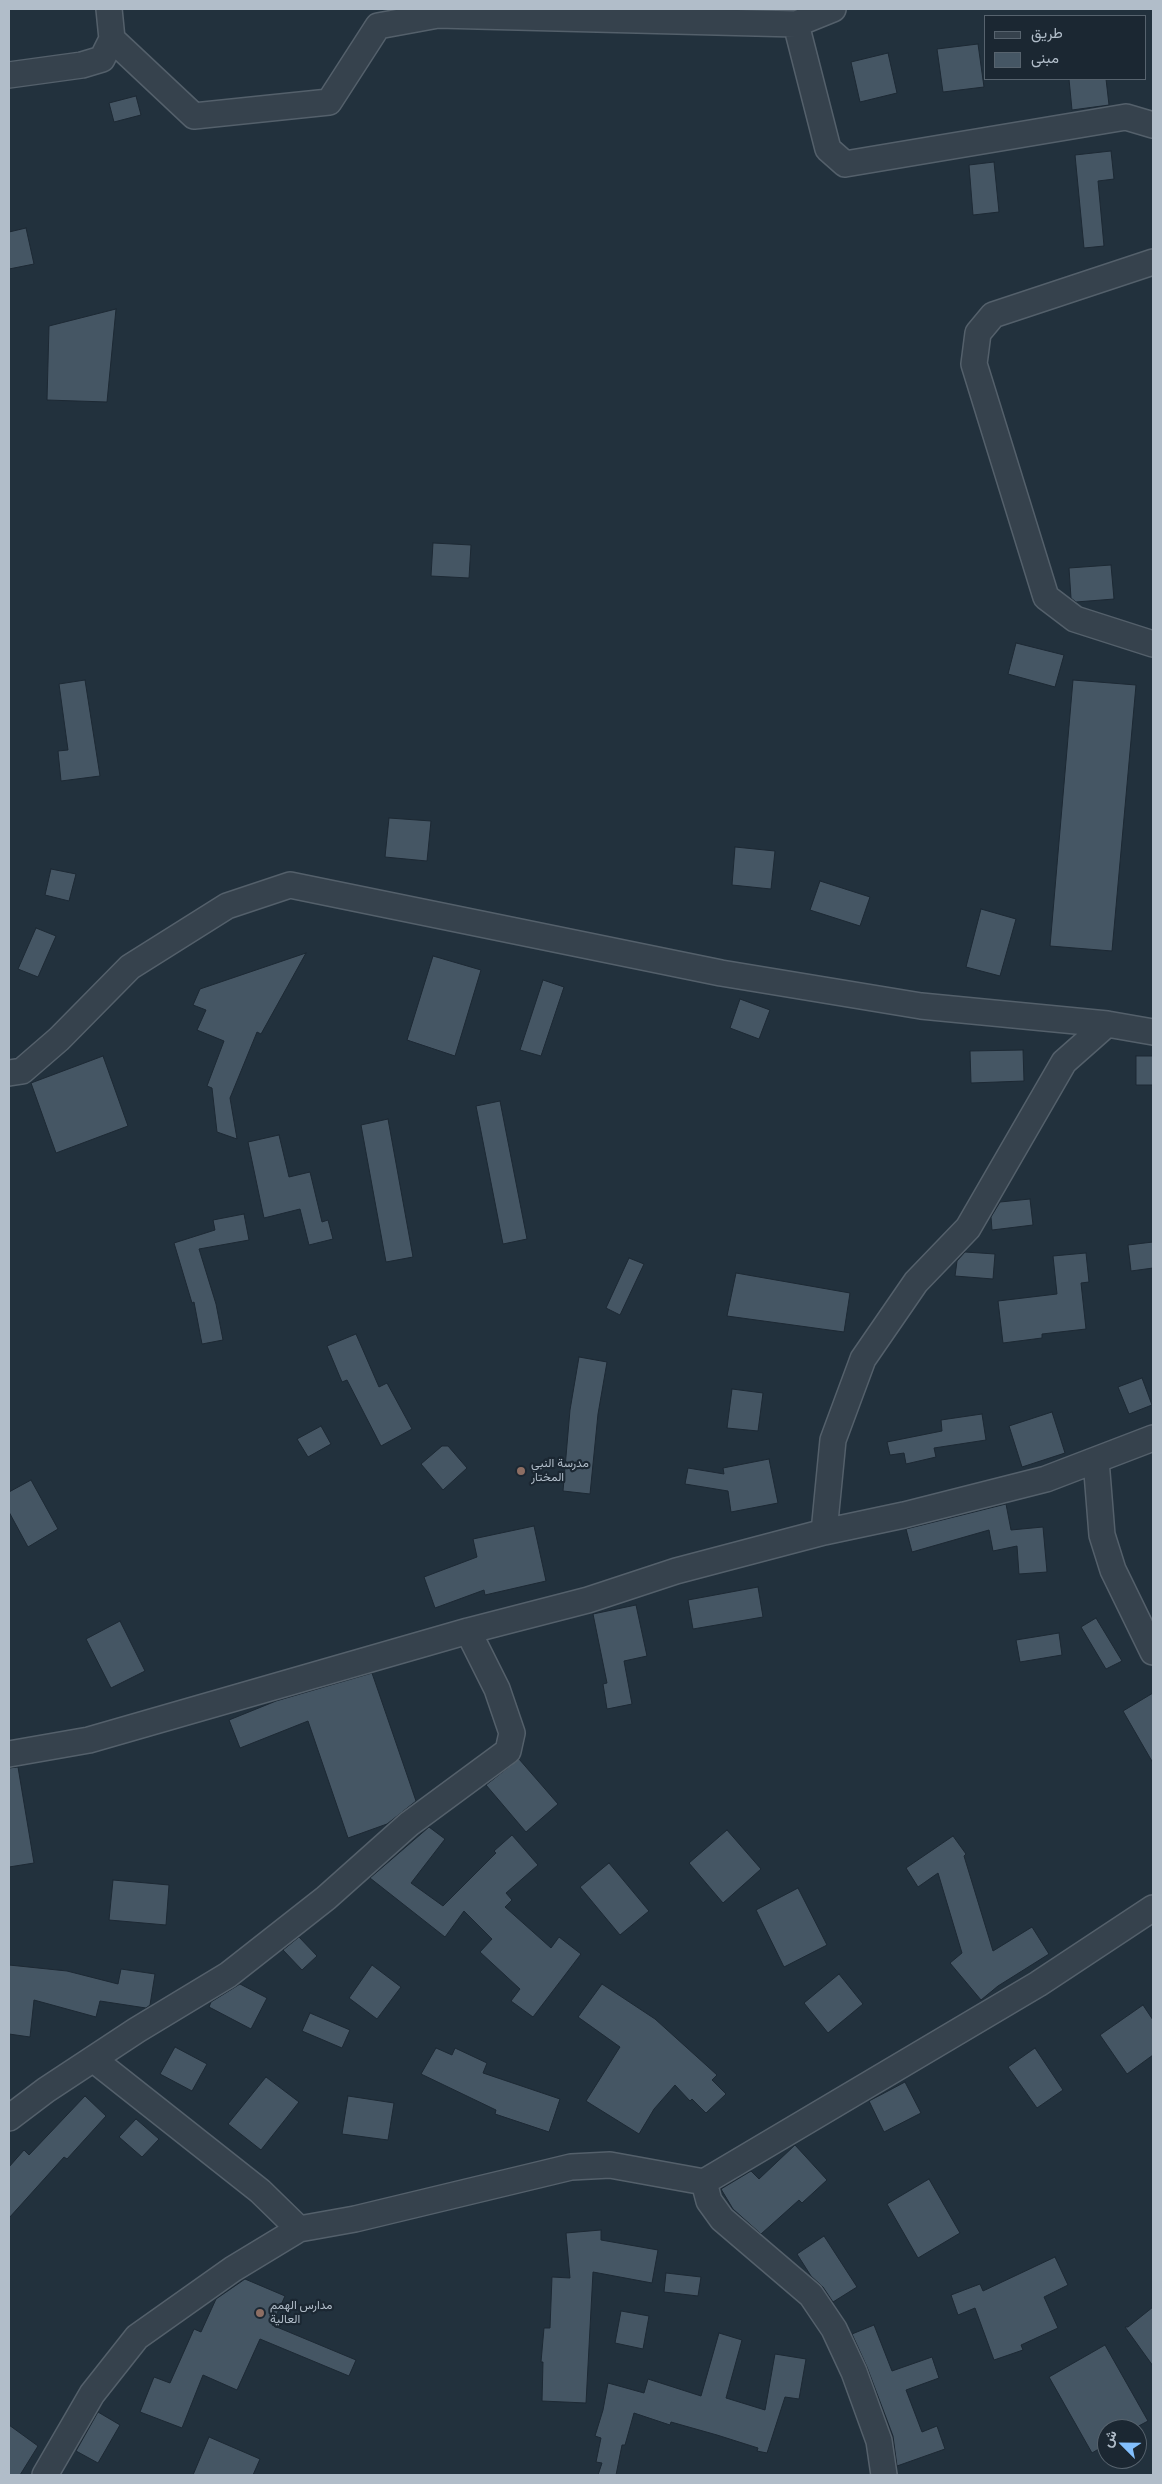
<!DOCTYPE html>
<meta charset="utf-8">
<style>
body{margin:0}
#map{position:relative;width:1162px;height:2484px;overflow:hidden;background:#22313d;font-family:"IBM Plex Sans",Vazirmatn,sans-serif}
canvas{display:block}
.frame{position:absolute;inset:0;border:10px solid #b1bdc9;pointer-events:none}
.legend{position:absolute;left:984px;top:15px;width:162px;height:65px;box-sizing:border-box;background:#1b2732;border:1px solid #57636e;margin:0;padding:6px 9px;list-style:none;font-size:15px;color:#b1bdc9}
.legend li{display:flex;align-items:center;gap:10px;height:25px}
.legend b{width:25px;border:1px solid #57636e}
.north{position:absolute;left:1097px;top:2419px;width:50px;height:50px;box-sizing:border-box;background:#1b2732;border:1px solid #57636e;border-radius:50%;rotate:293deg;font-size:14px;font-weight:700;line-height:20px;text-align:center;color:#b1bdc9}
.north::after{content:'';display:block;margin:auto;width:18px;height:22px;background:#82bffd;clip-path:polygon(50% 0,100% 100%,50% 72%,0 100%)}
</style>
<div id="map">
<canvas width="1162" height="2484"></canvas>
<div class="frame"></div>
<ul class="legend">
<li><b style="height:6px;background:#36424d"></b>طريق</li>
<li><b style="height:14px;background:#455664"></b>مبنى</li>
</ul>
<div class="north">ش</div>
</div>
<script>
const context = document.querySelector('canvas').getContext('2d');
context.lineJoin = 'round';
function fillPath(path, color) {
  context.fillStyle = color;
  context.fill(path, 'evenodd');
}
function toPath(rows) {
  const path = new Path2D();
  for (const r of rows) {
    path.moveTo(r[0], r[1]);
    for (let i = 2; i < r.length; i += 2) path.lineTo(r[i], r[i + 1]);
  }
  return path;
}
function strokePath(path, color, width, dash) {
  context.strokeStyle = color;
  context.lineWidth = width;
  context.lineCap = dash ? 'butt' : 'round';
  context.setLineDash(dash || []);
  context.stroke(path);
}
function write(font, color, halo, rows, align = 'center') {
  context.font = font + ' "IBM Plex Sans",Vazirmatn,sans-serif';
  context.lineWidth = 4.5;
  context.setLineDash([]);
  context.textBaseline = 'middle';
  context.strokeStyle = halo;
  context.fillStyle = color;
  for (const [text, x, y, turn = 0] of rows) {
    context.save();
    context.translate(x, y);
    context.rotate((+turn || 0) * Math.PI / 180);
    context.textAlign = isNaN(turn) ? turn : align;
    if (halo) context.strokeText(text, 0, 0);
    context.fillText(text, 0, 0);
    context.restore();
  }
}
const building = toPath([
 [978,44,984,87,943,92,937,49,978,44],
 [888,53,897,93,860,102,851,62,888,53],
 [1069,79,1106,79,1109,105,1072,110,1069,79],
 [136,96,141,115,114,122,109,103,136,96],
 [1111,151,1114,179,1098,181,1104,246,1084,248,1075,155,1111,151],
 [994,162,999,212,973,215,969,165,994,162],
 [26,228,34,264,9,269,9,232,26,228],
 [116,309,107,402,47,400,49,326,116,309],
 [433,543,471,545,469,578,431,576,433,543],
 [1111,565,1114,599,1076,602,1071,598,1069,568,1111,565],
 [1016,643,1064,655,1055,687,1008,674,1016,643],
 [85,680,100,776,61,781,58,751,68,750,59,684,85,680],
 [1073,680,1136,685,1112,951,1050,946,1073,680],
 [389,818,431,821,427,861,385,857,389,818],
 [735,847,775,851,771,889,732,885,735,847],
 [51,869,76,874,69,901,45,895,51,869],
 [820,881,870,897,860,926,810,910,820,881],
 [981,909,1016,919,1000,976,966,967,981,909],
 [36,928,56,936,38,977,18,969,36,928],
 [306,953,261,1034,257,1032,230,1098,237,1139,217,1132,212,1088,207,1086,224,1041,197,1030,206,1010,193,1005,200,989,306,953],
 [433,956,481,970,455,1056,407,1040,433,956],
 [543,980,564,987,541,1056,520,1050,543,980],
 [740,999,770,1010,759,1039,730,1028,740,999],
 [1023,1050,1024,1081,971,1083,970,1051,1023,1050],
 [103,1056,128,1126,56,1153,31,1083,103,1056],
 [1136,1056,1153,1056,1153,1085,1136,1085,1136,1056],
 [500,1101,527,1239,503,1244,476,1106,500,1101],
 [388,1119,413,1257,386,1262,361,1125,388,1119],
 [279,1135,289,1177,310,1172,322,1222,328,1220,333,1239,309,1245,300,1209,264,1218,248,1142,279,1135],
 [1030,1199,1033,1225,992,1230,991,1217,1000,1202,1030,1199],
 [244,1214,249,1240,199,1249,216,1304,223,1340,202,1344,194,1302,192,1303,174,1243,215,1230,213,1220,244,1214],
 [1153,1242,1153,1268,1131,1271,1128,1245,1153,1242],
 [965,1252,995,1254,993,1279,955,1276,957,1261,965,1252],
 [1086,1253,1089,1282,1081,1283,1086,1329,1042,1334,1042,1338,1003,1343,998,1301,1057,1294,1053,1256,1086,1253],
 [629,1258,644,1264,620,1315,606,1308,629,1258],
 [736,1273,850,1293,844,1332,727,1316,736,1273],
 [356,1334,379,1387,387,1383,412,1429,381,1446,347,1380,342,1382,327,1346,356,1334],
 [579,1357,607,1362,598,1414,590,1494,563,1491,570,1410,579,1357],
 [1142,1378,1152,1405,1129,1414,1118,1387,1142,1378],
 [732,1389,763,1393,758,1431,727,1428,732,1389],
 [1052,1412,1065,1453,1022,1467,1009,1426,1052,1412],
 [982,1414,986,1440,934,1448,936,1457,906,1464,904,1453,890,1455,887,1442,942,1431,941,1420,982,1414],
 [321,1426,331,1444,308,1457,297,1439,321,1426],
 [442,1446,448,1446,467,1468,443,1490,421,1464,442,1446],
 [769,1459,778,1503,731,1512,728,1491,685,1484,688,1468,724,1474,723,1468,769,1459],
 [31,1480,58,1529,28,1547,9,1512,9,1492,31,1480],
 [1006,1504,1011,1530,1043,1527,1047,1572,1019,1574,1017,1546,993,1551,989,1530,912,1552,906,1529,1006,1504],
 [534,1526,546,1581,485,1595,484,1590,435,1608,424,1577,477,1557,473,1539,534,1526],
 [758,1587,763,1617,693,1629,688,1600,758,1587],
 [636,1605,647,1656,624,1661,632,1704,607,1709,603,1684,607,1683,593,1614,636,1605],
 [1096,1618,1122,1661,1106,1669,1081,1627,1096,1618],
 [120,1621,145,1671,111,1688,86,1639,120,1621],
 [1059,1633,1062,1655,1020,1662,1016,1640,1059,1633],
 [372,1673,416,1801,387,1824,348,1838,308,1721,240,1748,229,1720,276,1701,372,1673],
 [1153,1693,1153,1763,1123,1711,1153,1693],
 [519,1759,558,1804,526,1832,486,1785,519,1759],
 [18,1767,34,1863,9,1867,9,1768,18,1767],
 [429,1827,445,1839,411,1883,443,1906,496,1853,494,1851,512,1835,538,1865,506,1893,512,1900,505,1907,551,1948,559,1937,581,1954,533,2017,511,2001,520,1989,480,1952,492,1939,464,1911,445,1937,370,1878,429,1827],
 [727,1830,761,1869,723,1903,689,1863,727,1830],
 [953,1836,966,1854,964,1856,993,1951,1032,1927,1049,1954,998,1986,981,2000,950,1963,962,1953,938,1873,918,1887,906,1868,953,1836],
 [609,1863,649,1911,620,1935,580,1887,609,1863],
 [113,1880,169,1885,166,1925,109,1920,113,1880],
 [798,1888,827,1945,784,1967,756,1910,798,1888],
 [299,1937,317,1956,302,1970,283,1950,299,1937],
 [9,1965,67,1971,118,1984,121,1969,155,1974,150,2005,146,2008,100,2001,96,2017,34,2000,30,2037,9,2034,9,1965],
 [372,1965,401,1987,377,2019,349,1998,372,1965],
 [839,1974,863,2004,828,2033,804,2003,839,1974],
 [240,1984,267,1998,251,2029,209,2007,211,2002,240,1984],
 [602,1984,655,2019,717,2075,712,2080,726,2094,706,2113,692,2099,690,2101,675,2085,654,2109,639,2134,586,2101,620,2047,578,2017,602,1984],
 [1143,2005,1153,2020,1153,2055,1127,2074,1100,2035,1143,2005],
 [310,2013,350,2030,342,2048,302,2031,310,2013],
 [175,2047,207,2064,192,2091,160,2074,175,2047],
 [436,2048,452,2055,455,2048,487,2063,483,2073,560,2099,549,2132,495,2114,496,2110,421,2074,436,2048],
 [1035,2048,1063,2090,1037,2108,1008,2067,1035,2048],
 [266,2077,299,2102,261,2150,228,2124,266,2077],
 [905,2082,921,2113,884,2132,869,2101,905,2082],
 [85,2096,106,2116,67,2159,64,2157,9,2218,9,2167,24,2150,29,2155,85,2096],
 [348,2096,394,2103,388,2140,342,2134,348,2096],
 [136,2119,159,2139,142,2157,119,2137,136,2119],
 [795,2145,827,2180,802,2203,799,2200,761,2234,733,2209,721,2189,751,2171,759,2179,795,2145],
 [929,2179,960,2233,918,2258,887,2204,929,2179],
 [601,2230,601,2240,658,2250,652,2283,593,2272,586,2403,542,2401,543,2362,541,2362,544,2328,550,2328,552,2277,570,2278,566,2233,601,2230],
 [824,2236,857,2287,833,2302,823,2287,811,2276,797,2254,824,2236],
 [1055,2257,1068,2285,1044,2297,1058,2328,1021,2345,1023,2350,994,2360,975,2308,958,2315,951,2295,980,2284,983,2291,1055,2257],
 [666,2273,701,2277,698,2296,664,2292,666,2273],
 [245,2279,285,2296,272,2325,356,2360,349,2376,260,2339,237,2390,203,2375,182,2428,140,2412,154,2377,170,2383,194,2329,201,2332,216,2299,245,2279],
 [1153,2307,1153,2366,1125,2327,1128,2327,1153,2307],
 [621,2311,649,2316,643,2349,615,2343,621,2311],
 [874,2325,892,2371,932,2357,939,2378,906,2390,922,2432,937,2426,945,2449,897,2466,893,2436,867,2367,852,2334,874,2325],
 [719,2333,742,2340,726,2398,765,2410,775,2354,806,2359,799,2399,785,2397,767,2453,757,2451,758,2448,717,2435,671,2422,670,2425,634,2413,625,2445,622,2445,616,2475,598,2475,602,2463,596,2462,601,2438,595,2436,603,2410,608,2383,644,2393,648,2379,701,2396,719,2333],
 [1105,2345,1148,2421,1133,2429,1107,2429,1107,2444,1092,2453,1049,2377,1105,2345],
 [98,2412,120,2425,98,2463,76,2451,98,2412],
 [9,2425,38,2446,20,2475,9,2475,9,2425],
 [209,2437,260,2459,253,2475,193,2475,209,2437]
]);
const street = toPath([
 [796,24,828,149,845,164,1126,117,1153,125],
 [112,39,194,116,329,102,378,26,438,15,796,24,833,9],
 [9,75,82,65,102,59,112,39,109,9],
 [1153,262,993,315,978,333,974,364,1046,597,1075,619,1153,644],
 [9,1073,22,1071,59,1039,130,967,227,906,290,885,721,973,921,1006,1107,1024],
 [1096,1460,1102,1535,1113,1570,1153,1652],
 [824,1532,833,1440,863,1359,916,1282,968,1228,1064,1062,1107,1024,1153,1032],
 [9,1754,89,1740,468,1631,588,1600,676,1571,824,1532,904,1515,1046,1479,1153,1438],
 [93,2059,260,2191,299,2229],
 [9,2118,46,2090,137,2030,228,1975,326,1898,409,1824,508,1751,512,1733,497,1689,468,1631],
 [45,2475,92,2394,137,2337,233,2269,299,2229,355,2219,571,2167,610,2165,704,2182],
 [884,2475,879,2441,854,2372,834,2329,811,2295,722,2219,709,2201,704,2182,1038,1984,1153,1908]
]);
const markers = [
 [521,1471,5,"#8d6e63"],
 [260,2313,5,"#8d6e63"]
];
const poiNames = [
 ["مدرسة النبي",531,1464],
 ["المختار",531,1478],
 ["مدارس الهمم",270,2306],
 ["العالية",270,2320]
];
fillPath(building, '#455664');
strokePath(building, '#1d2934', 1);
strokePath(street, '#54606b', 28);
strokePath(street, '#36424d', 25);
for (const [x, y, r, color] of markers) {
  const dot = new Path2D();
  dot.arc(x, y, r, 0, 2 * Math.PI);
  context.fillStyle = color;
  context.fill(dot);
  strokePath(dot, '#1b2732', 2);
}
write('12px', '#b1bdc9', '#1b2732', poiNames, 'left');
</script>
